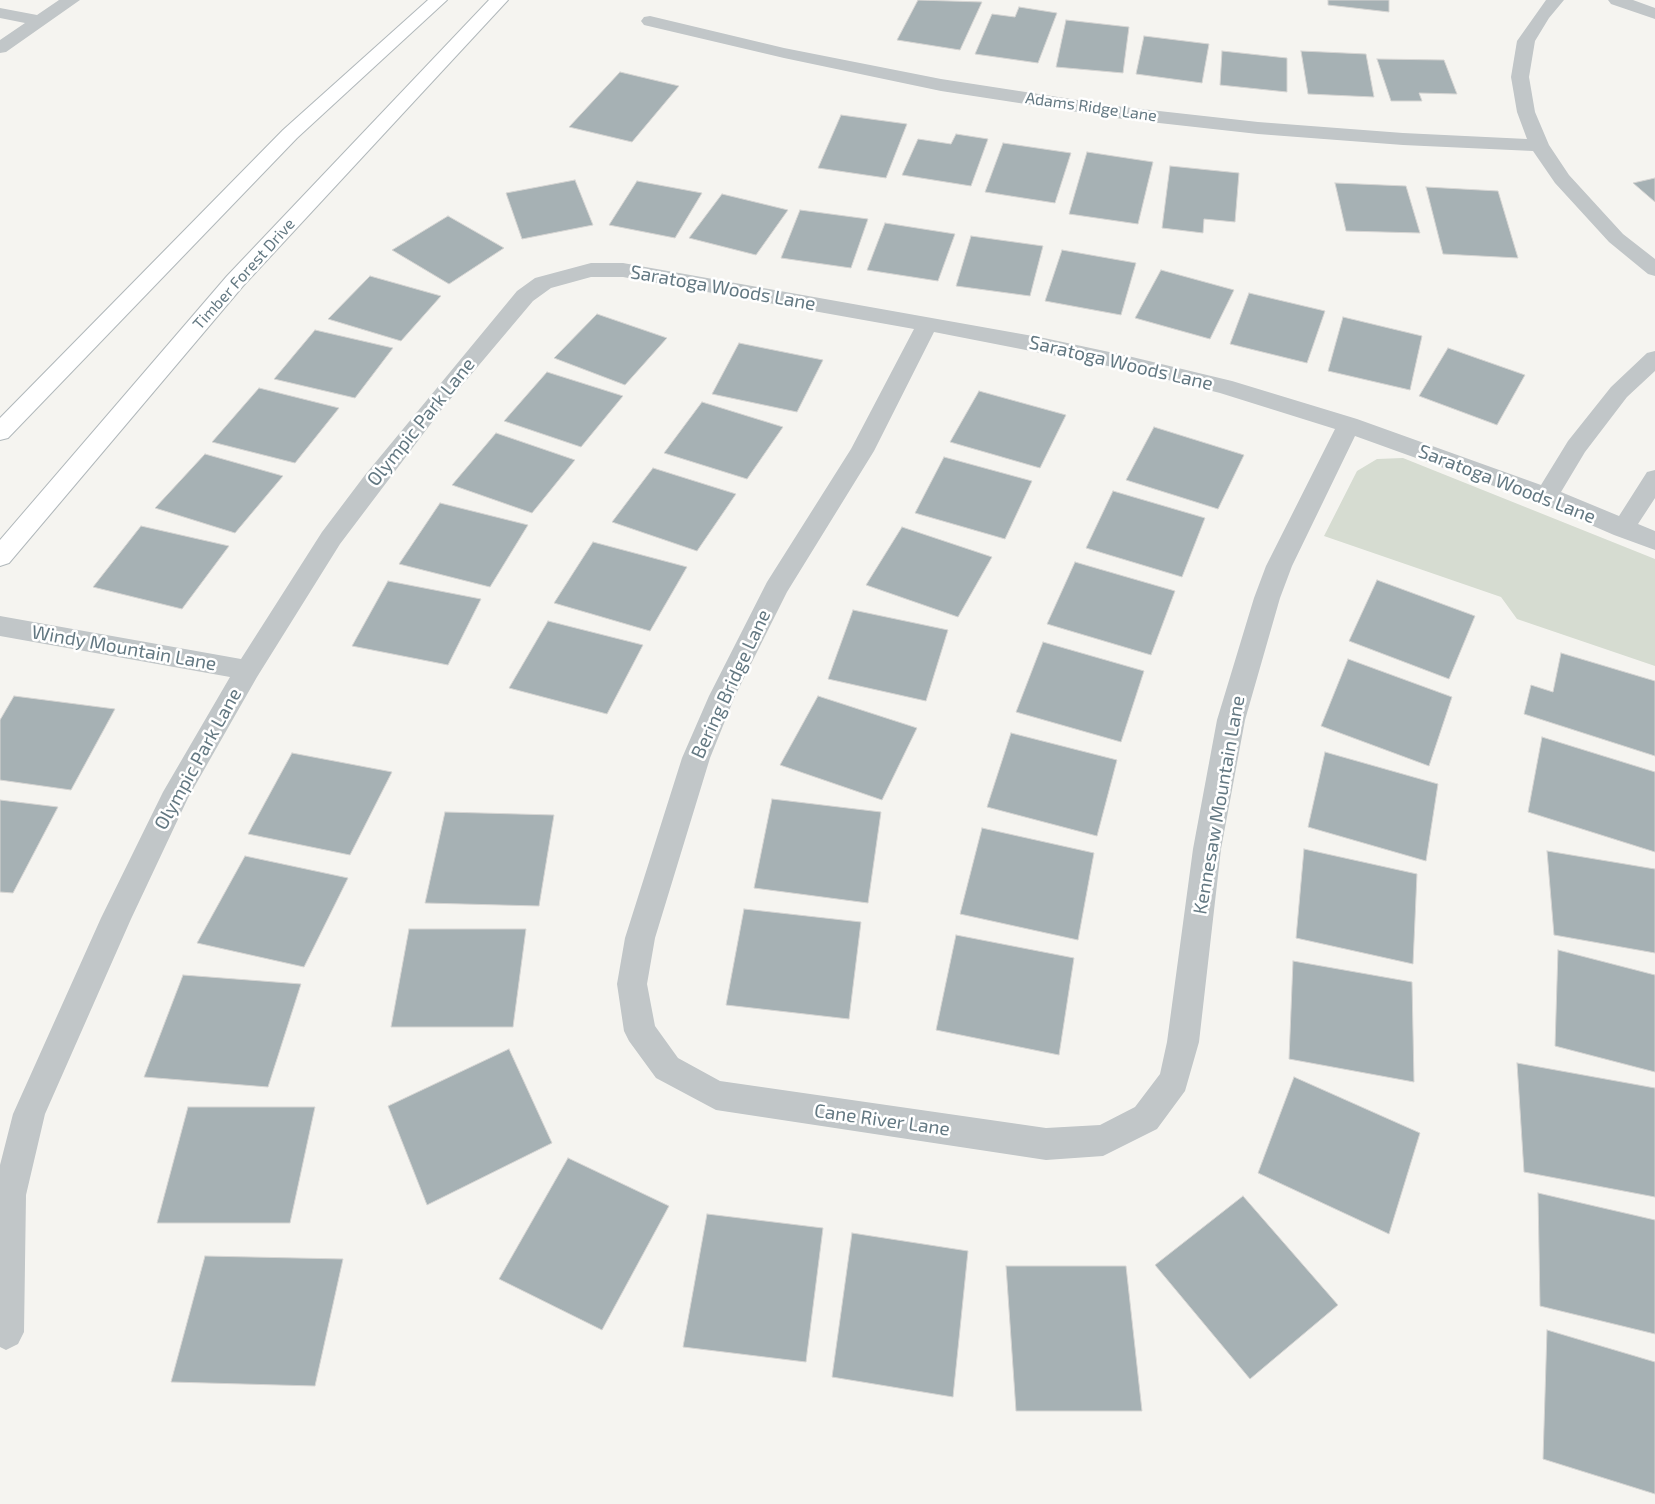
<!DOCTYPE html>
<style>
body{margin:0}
canvas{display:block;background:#f5f4f0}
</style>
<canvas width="1655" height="1504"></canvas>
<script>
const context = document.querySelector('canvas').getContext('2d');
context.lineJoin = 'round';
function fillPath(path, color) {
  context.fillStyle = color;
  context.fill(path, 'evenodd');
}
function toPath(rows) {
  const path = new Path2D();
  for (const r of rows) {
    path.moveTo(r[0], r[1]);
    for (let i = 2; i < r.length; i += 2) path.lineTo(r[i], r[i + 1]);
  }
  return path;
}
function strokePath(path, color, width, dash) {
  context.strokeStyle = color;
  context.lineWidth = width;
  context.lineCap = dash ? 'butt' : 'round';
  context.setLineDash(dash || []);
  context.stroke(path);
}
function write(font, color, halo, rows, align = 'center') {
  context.font = font + ' "Exo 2",sans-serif';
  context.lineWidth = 5;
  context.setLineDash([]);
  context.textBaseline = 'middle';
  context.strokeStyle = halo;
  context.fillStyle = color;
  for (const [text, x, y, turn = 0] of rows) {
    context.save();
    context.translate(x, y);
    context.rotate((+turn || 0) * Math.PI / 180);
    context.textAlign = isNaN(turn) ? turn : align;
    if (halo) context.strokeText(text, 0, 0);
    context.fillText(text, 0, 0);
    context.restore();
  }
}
const green = toPath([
 [1403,458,1655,559,1655,666,1517,619,1501,597,1324,536,1357,471,1377,459]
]);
const building = toPath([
 [918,0,982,2,960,50,897,40,918,0],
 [1328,0,1389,0,1389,12,1328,5,1328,0],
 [1019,7,1057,13,1038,63,975,54,992,14,1015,17,1019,7],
 [1066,20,1129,27,1123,73,1056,67,1066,20],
 [1144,36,1209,44,1202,83,1136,74,1144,36],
 [1222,51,1287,58,1287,92,1220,85,1222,51],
 [1301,51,1366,54,1374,97,1308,94,1301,51],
 [1377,59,1444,60,1457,94,1419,93,1422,101,1391,101,1377,59],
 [620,72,679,86,632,142,569,127,620,72],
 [841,115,907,124,886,178,818,168,841,115],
 [956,134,988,139,971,186,902,175,918,139,951,144,956,134],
 [1003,143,1071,153,1055,203,985,192,1003,143],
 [1087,152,1153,162,1138,224,1069,214,1087,152],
 [1170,166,1239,173,1235,222,1204,219,1203,233,1162,228,1170,166],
 [1655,178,1655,202,1633,183,1655,178],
 [575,180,593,225,522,239,506,193,575,180],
 [637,181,702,193,675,238,609,225,637,181],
 [1335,183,1406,186,1420,233,1346,231,1335,183],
 [1426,187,1498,191,1518,258,1443,254,1426,187],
 [722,194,788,210,756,255,689,238,722,194],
 [800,210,868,219,851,268,781,258,800,210],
 [448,216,504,248,449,284,392,250,448,216],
 [885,223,955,234,938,281,867,270,885,223],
 [971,236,1043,246,1030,296,956,286,971,236],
 [1062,250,1136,263,1121,315,1045,301,1062,250],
 [1161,270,1234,290,1210,339,1135,318,1161,270],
 [370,276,441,296,401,341,328,319,370,276],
 [1249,293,1325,311,1307,363,1230,344,1249,293],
 [597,314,667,338,625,385,554,358,597,314],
 [1343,317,1422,336,1410,390,1328,371,1343,317],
 [315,330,393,348,355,398,274,379,315,330],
 [739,343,823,360,797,412,712,394,739,343],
 [1448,348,1525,375,1497,425,1419,396,1448,348],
 [547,372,623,396,581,447,504,421,547,372],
 [259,388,339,408,295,463,212,442,259,388],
 [979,391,1066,415,1040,468,950,442,979,391],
 [702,402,783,427,747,479,664,453,702,402],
 [1154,427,1244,455,1218,509,1126,480,1154,427],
 [496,433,575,460,532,513,452,485,496,433],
 [205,454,283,476,235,533,155,508,205,454],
 [944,457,1032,481,1005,539,915,513,944,457],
 [653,468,736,494,697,551,612,522,653,468],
 [1113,491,1205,518,1182,577,1086,548,1113,491],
 [440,503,528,525,490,587,399,564,440,503],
 [141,526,229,546,182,609,93,587,141,526],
 [902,527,992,557,958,617,866,585,902,527],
 [593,542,687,567,650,631,554,603,593,542],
 [1075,562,1175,591,1151,655,1047,624,1075,562],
 [1377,580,1475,616,1449,679,1349,641,1377,580],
 [388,581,481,599,448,665,352,646,388,581],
 [853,610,948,630,926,701,828,679,853,610],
 [548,621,643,645,607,714,509,688,548,621],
 [1043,642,1144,671,1121,742,1016,712,1043,642],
 [1561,653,1655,681,1655,756,1524,714,1531,685,1553,692,1561,653],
 [1348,659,1452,697,1429,766,1321,726,1348,659],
 [14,696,115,709,71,790,0,780,0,720,14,696],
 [818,696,917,728,882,800,780,765,818,696],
 [1011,733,1117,760,1097,836,987,807,1011,733],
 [1542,737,1655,772,1655,852,1528,812,1542,737],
 [1325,752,1438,784,1426,861,1308,827,1325,752],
 [292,753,392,772,350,855,248,834,292,753],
 [772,799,881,812,868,903,754,888,772,799],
 [0,800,58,807,13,893,0,892,0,800],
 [445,812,554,815,539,906,425,903,445,812],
 [982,828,1094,853,1078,940,960,914,982,828],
 [1304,849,1417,874,1413,964,1296,938,1304,849],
 [1547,851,1655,869,1655,953,1554,935,1547,851],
 [245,856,348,878,304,967,197,943,245,856],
 [744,909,861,922,849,1019,726,1005,744,909],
 [409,929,526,929,513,1027,391,1027,409,929],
 [956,935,1074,958,1059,1055,936,1030,956,935],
 [1558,950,1655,975,1655,1072,1555,1046,1558,950],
 [1293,961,1412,982,1414,1082,1289,1059,1293,961],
 [183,975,301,984,268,1087,144,1077,183,975],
 [509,1049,552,1143,427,1205,388,1106,509,1049],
 [1517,1063,1655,1088,1655,1197,1524,1172,1517,1063],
 [1294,1077,1420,1133,1389,1234,1258,1173,1294,1077],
 [188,1107,315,1107,290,1223,157,1223,188,1107],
 [568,1158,669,1206,602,1330,499,1279,568,1158],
 [1538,1193,1655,1220,1655,1334,1540,1306,1538,1193],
 [1243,1196,1338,1305,1250,1379,1155,1265,1243,1196],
 [707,1214,823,1228,806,1362,683,1347,707,1214],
 [852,1233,968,1251,953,1397,832,1377,852,1233],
 [205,1256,343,1259,315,1386,171,1382,205,1256],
 [1006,1266,1126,1266,1142,1411,1016,1411,1006,1266],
 [1547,1330,1655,1362,1655,1494,1543,1459,1547,1330]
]);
const minor = toPath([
 [59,0,80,0,6,52,0,53,0,40,25,23,0,18,0,8,37,15,59,0],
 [1546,0,1564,0,1549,18,1535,41,1529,77,1535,112,1549,145,1569,175,1623,234,1655,259,1655,276,1648,274,1609,242,1555,183,1533,151,1403,145,1258,134,1123,119,941,91,784,58,644,25,641,21,644,17,650,16,784,48,941,79,1123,107,1258,122,1403,133,1527,139,1517,112,1511,77,1517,41,1546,0],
 [1608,0,1633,0,1655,8,1655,19,1611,4,1608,0],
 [591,263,623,263,1044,338,1128,356,1232,381,1357,419,1541,485,1568,441,1611,387,1647,353,1655,351,1655,371,1627,397,1585,452,1561,492,1619,516,1647,472,1655,470,1655,498,1638,524,1655,531,1655,550,1614,535,1538,502,1355,436,1292,566,1280,598,1245,720,1221,849,1199,1042,1185,1091,1157,1129,1103,1156,1046,1160,716,1110,656,1078,629,1041,624,1031,617,984,625,938,682,758,709,696,767,582,851,449,914,329,623,277,591,277,551,288,533,301,442,409,340,544,257,677,188,798,131,919,45,1114,26,1195,24,1332,18,1344,6,1350,0,1347,0,1165,13,1114,101,918,163,792,230,677,0,636,0,616,241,659,322,532,365,475,517,291,535,278,591,263],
 [934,332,1128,370,1220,393,1335,429,1266,566,1254,598,1217,720,1193,849,1167,1042,1160,1074,1135,1107,1100,1125,1046,1128,720,1081,678,1058,655,1026,647,984,655,938,710,758,735,696,787,592,874,451,934,332]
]);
const secondary = toPath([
 [428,0,447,0,297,138,8,438,0,440,0,418,283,130,428,0],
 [489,0,508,0,243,286,9,563,0,566,0,540,227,276,489,0]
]);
const farStreetnames = [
 ["Adams Ridge Lane",1091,107,8],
 ["Timber Forest Drive",244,274,-48]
];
const streetNames = [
 ["Saratoga Woods Lane",723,288,10],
 ["Saratoga Woods Lane",1121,363,13],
 ["Olympic Park Lane",421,422,-51],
 ["Saratoga Woods Lane",1507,484,21],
 ["Windy Mountain Lane",124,648,10],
 ["Bering Bridge Lane",731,684,-65],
 ["Olympic Park Lane",198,759,-61],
 ["Kennesaw Mountain Lane",1219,805,-80],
 ["Cane River Lane",882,1120,8]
];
fillPath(green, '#d6dcd1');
fillPath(building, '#a6b1b4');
strokePath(building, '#d6d5d3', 1);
strokePath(secondary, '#b1b8bb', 2);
fillPath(minor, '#c1c6c8');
fillPath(secondary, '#fff');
write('16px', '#637882', '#fff', farStreetnames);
write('19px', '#637882', '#fff', streetNames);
</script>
